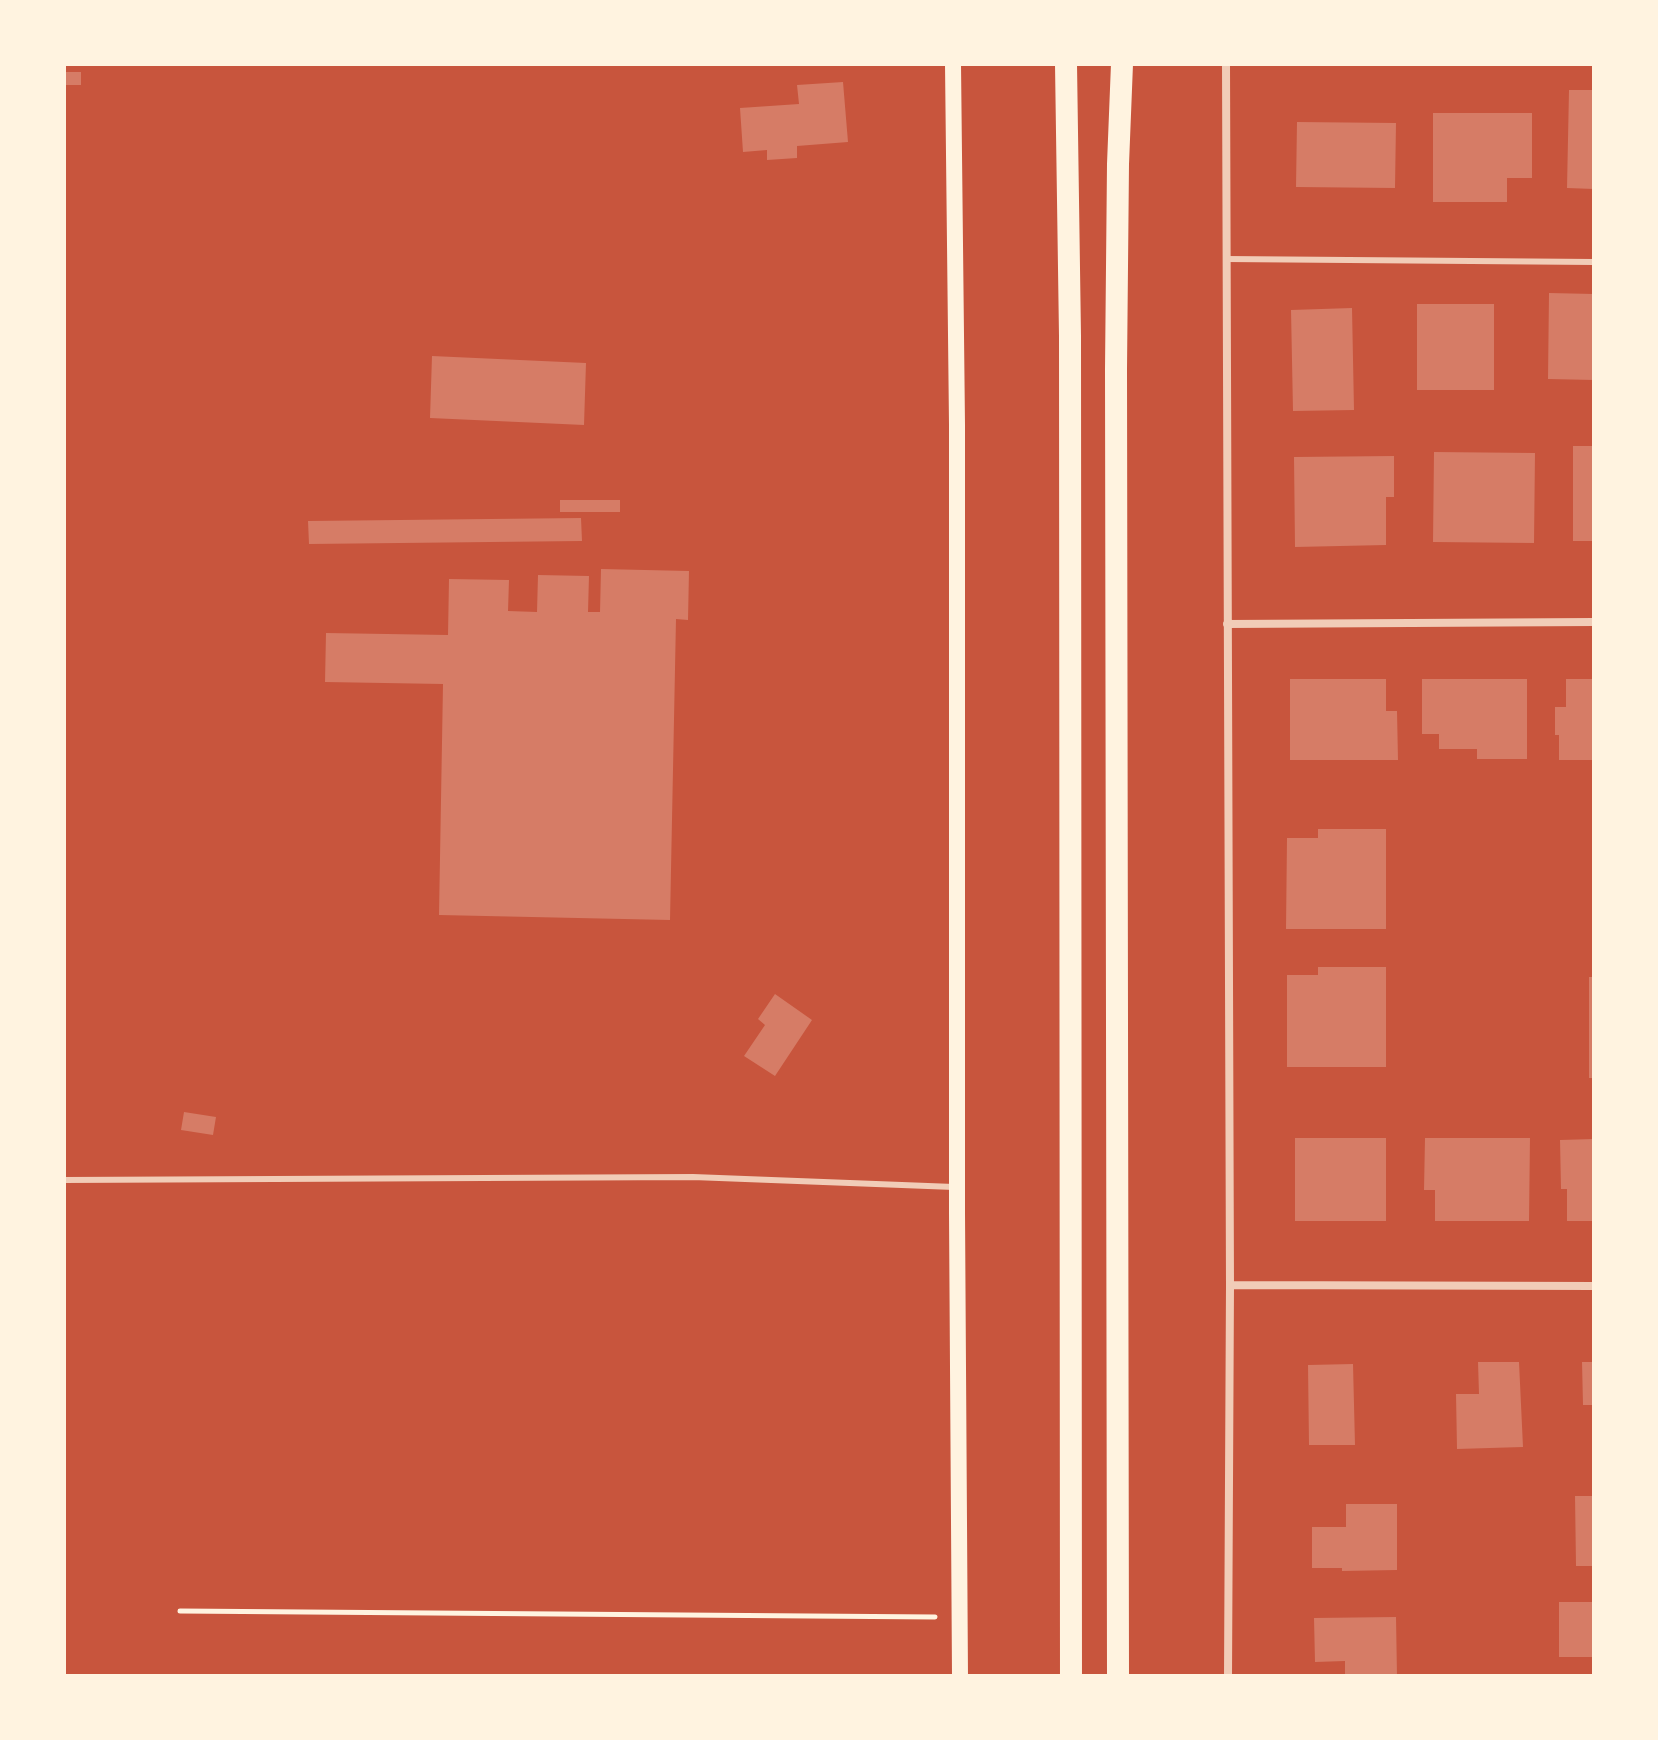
<!DOCTYPE html>
<style>
body{margin:0}
#map{position:relative;width:1658px;height:1740px;overflow:hidden;background:#c8553d;font-family:"IBM Plex Sans",sans-serif}
canvas{display:block}
.frame{position:absolute;inset:0;border:66px solid #fff3e0;pointer-events:none}
</style>
<div id="map">
<canvas width="1658" height="1740"></canvas>
<div class="frame"></div>
</div>
<script>
const g = document.querySelector('canvas').getContext('2d');
g.lineJoin = 'round';
function paint(path, color) {
  g.fillStyle = color;
  g.fill(path, 'evenodd');
}
function shape(rows) {
  const path = new Path2D();
  for (const r of rows) {
    path.moveTo(r[0], r[1]);
    for (let i = 2; i < r.length; i += 2) path.lineTo(r[i], r[i + 1]);
  }
  return path;
}
function strokePath(path, color, width, dash) {
  g.strokeStyle = color;
  g.lineWidth = width;
  g.lineCap = dash ? 'butt' : 'round';
  g.setLineDash(dash || []);
  g.stroke(path);
}
paint(shape([
 [64,72,81,72,81,85,64,85],
 [843,82,848,142,797,146,797,158,767,160,767,150,743,152,740,108,799,104,797,85],
 [1569,90,1594,90,1594,189,1567,188],
 [1433,113,1532,113,1532,178,1507,178,1507,202,1433,202],
 [1297,122,1396,123,1395,188,1296,187],
 [1549,293,1594,294,1594,380,1548,379],
 [1417,304,1494,304,1494,390,1417,390],
 [1352,308,1354,410,1293,411,1291,310],
 [432,356,586,363,584,425,430,418],
 [1573,446,1594,446,1594,541,1573,541],
 [1434,452,1535,453,1534,543,1433,542],
 [1394,456,1394,497,1386,497,1386,545,1295,547,1294,457],
 [560,500,620,500,620,512,560,512],
 [581,518,582,541,309,544,308,521],
 [601,569,689,571,688,620,676,619,670,920,439,915,443,684,325,682,326,633,448,635,449,579,509,580,508,611,537,612,538,575,589,576,588,612,600,612],
 [1290,679,1386,679,1386,711,1397,711,1398,760,1290,760],
 [1422,679,1527,679,1527,759,1477,759,1477,749,1439,749,1439,734,1422,734],
 [1566,679,1594,679,1594,760,1559,760,1559,735,1555,735,1555,707,1566,707],
 [1318,829,1386,829,1386,929,1286,929,1287,838,1318,838],
 [1318,967,1386,967,1386,1067,1287,1067,1287,975,1318,975],
 [1589,977,1594,977,1594,1078,1589,1078],
 [775,994,812,1020,775,1076,744,1056,765,1025,758,1019],
 [184,1112,216,1117,213,1135,181,1130],
 [1295,1138,1386,1138,1386,1221,1295,1221],
 [1425,1138,1530,1138,1529,1221,1435,1221,1435,1190,1424,1190],
 [1594,1139,1594,1221,1567,1221,1567,1189,1561,1189,1560,1140],
 [1478,1362,1519,1362,1523,1447,1457,1449,1456,1394,1479,1394],
 [1582,1362,1594,1362,1594,1405,1583,1405],
 [1353,1364,1355,1445,1309,1445,1308,1365],
 [1575,1496,1594,1496,1594,1566,1576,1566],
 [1346,1504,1397,1504,1397,1570,1342,1571,1342,1568,1312,1568,1312,1527,1346,1527],
 [1559,1602,1594,1602,1594,1657,1559,1657],
 [1396,1617,1397,1676,1345,1676,1345,1661,1315,1662,1314,1618]
]), '#d67c66');
strokePath(shape([
 [180,1611,935,1617]
]), '#fff3e0', 5);
strokePath(shape([
 [1226,259,1594,262],
 [64,1180,693,1177,954,1187]
]), '#f1ccb7', 6);
strokePath(shape([
 [1226,64,1230,1285,1228,1676],
 [1227,624,1594,622],
 [1230,1285,1594,1286]
]), '#f1ccb7', 8);
strokePath(shape([
 [953,64,957,425,957,1213,960,1676]
]), '#fff3e0', 16);
strokePath(shape([
 [1066,64,1070,336,1071,1676],
 [1118,1676,1116,369,1118,164,1122,64]
]), '#fff3e0', 22);
</script>
